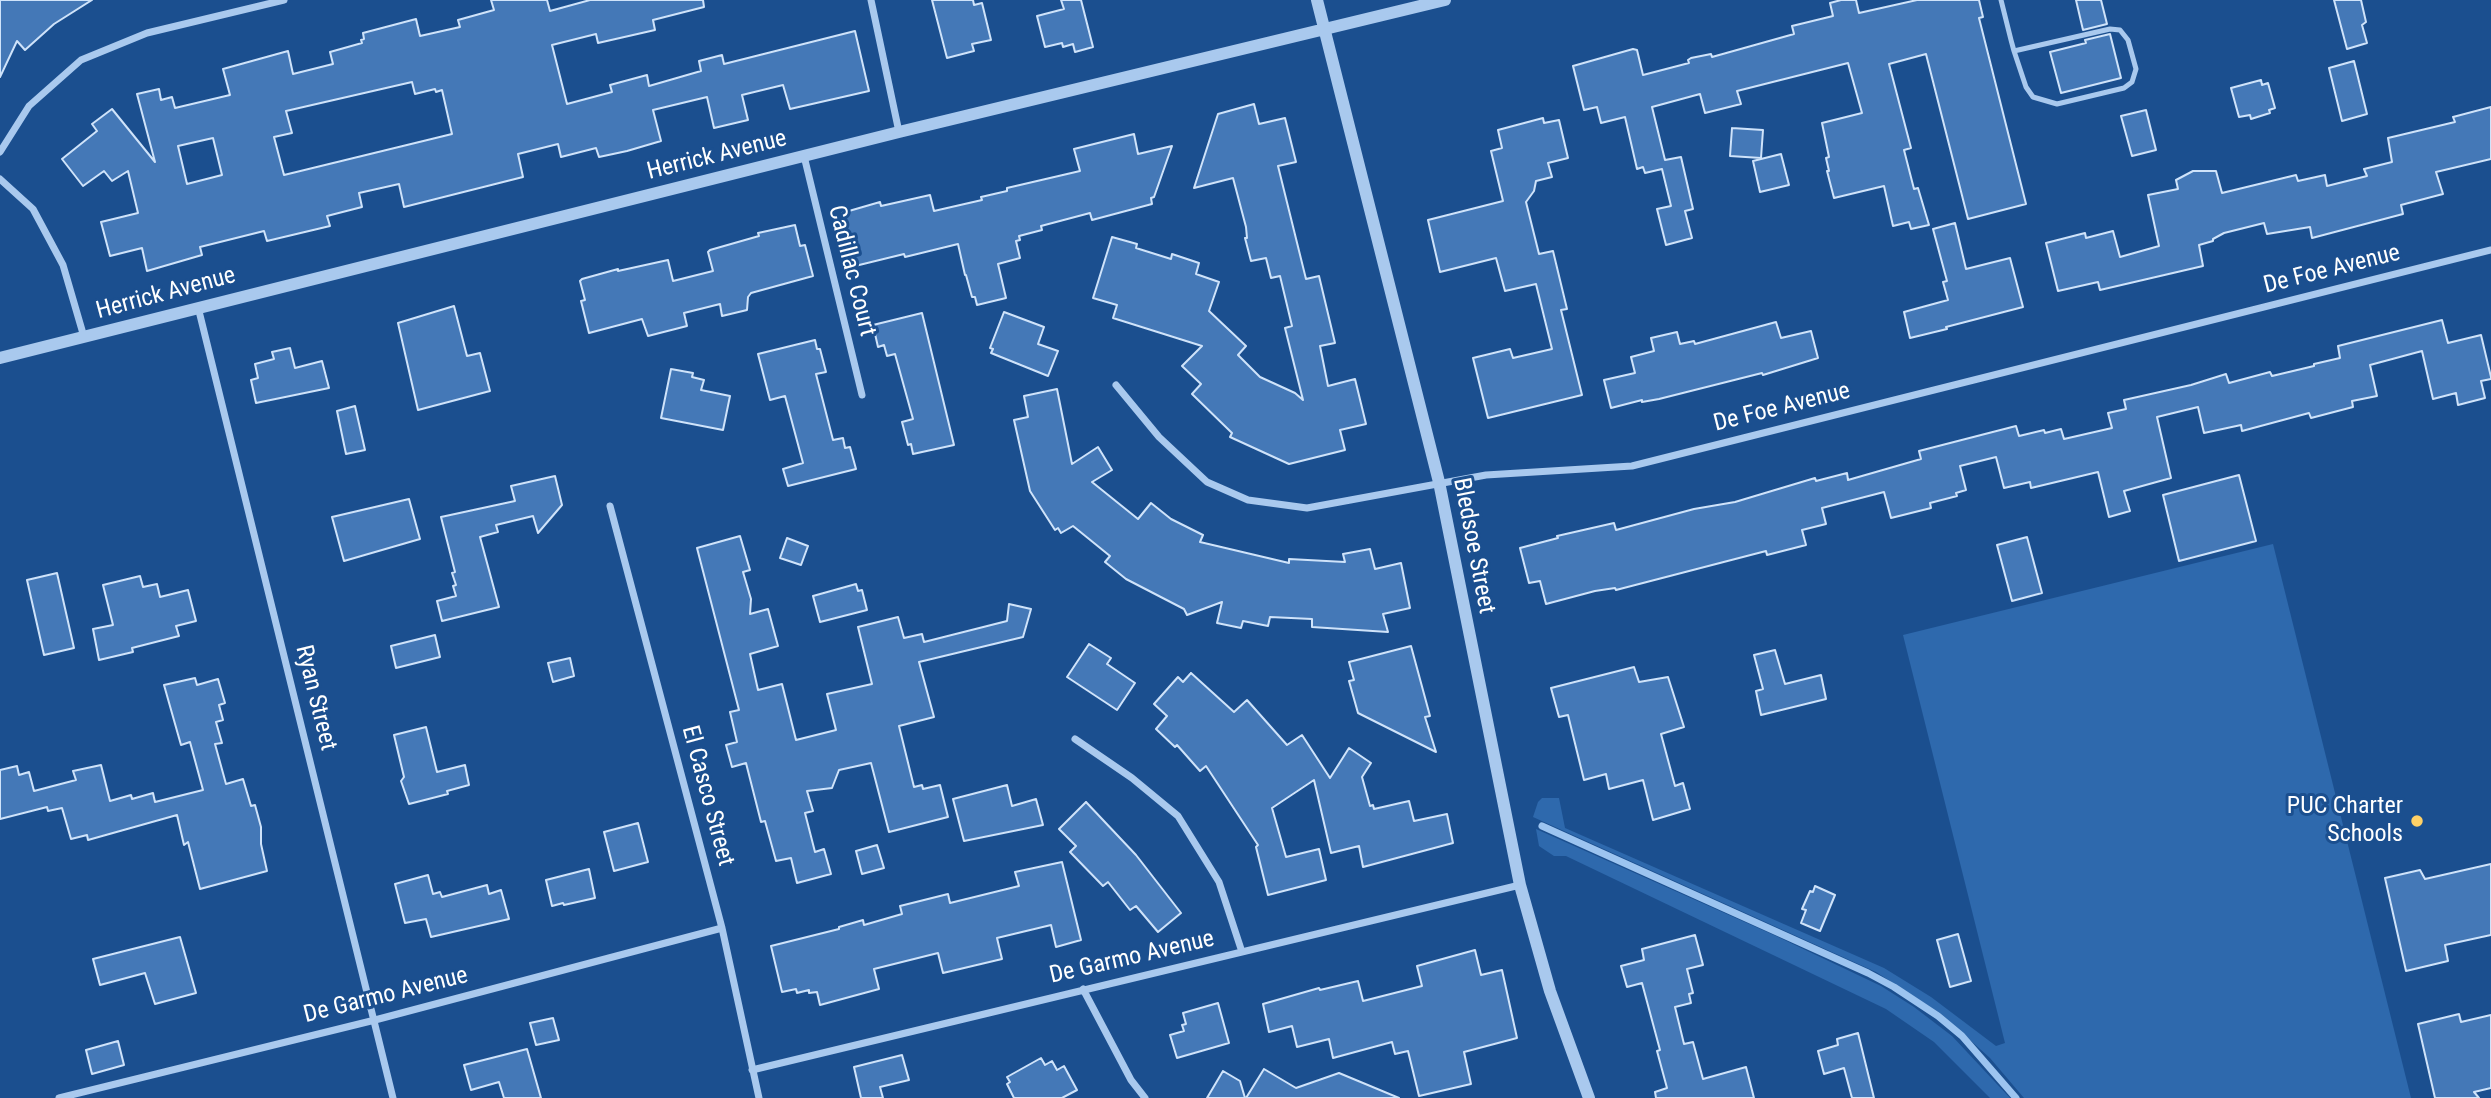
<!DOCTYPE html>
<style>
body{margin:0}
canvas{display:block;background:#1b4f8f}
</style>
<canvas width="2491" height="1098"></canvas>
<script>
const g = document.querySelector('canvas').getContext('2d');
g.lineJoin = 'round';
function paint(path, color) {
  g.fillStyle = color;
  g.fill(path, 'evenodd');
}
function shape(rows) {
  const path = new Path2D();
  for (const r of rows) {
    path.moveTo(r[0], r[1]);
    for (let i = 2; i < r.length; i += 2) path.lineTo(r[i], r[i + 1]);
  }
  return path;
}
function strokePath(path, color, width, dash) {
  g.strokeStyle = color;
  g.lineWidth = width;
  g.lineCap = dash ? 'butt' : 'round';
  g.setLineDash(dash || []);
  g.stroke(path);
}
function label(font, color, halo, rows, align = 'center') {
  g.font = font + ' "Roboto Condensed",sans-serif';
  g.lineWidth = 6;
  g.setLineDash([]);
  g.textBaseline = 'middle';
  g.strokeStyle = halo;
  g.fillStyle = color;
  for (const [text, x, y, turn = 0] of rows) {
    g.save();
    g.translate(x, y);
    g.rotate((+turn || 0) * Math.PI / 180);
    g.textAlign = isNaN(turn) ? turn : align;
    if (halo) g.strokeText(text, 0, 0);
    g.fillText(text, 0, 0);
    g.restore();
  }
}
paint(shape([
 [2273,544,2411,1098,2024,1098,1990,1058,1940,1013,1876,972,1533,817,1538,802,1542,798,1559,798,1565,828,1884,968,1931,997,1996,1046,2005,1043,1903,635],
 [1536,829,1776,936,1881,986,1914,1007,1952,1036,2010,1098,1990,1098,1934,1042,1886,1009,1566,856,1554,856,1539,846]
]), '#2e69ad');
strokePath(shape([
 [1542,826,1868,973,1894,987,1938,1016,1962,1036,2016,1098]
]), '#9cc4f0', 7);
const building = shape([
 [0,0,92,0,54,24,25,50,17,41,0,77,0,0],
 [491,0,547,0,550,11,590,0,703,0,704,7,653,20,655,30,598,43,596,34,552,45,567,104,612,92,610,85,647,75,649,86,701,71,699,61,722,55,724,64,855,31,869,91,790,109,783,85,742,95,748,120,714,128,707,97,653,110,661,141,627,151,599,157,596,148,561,157,558,144,518,154,523,177,404,207,399,184,359,193,362,207,327,216,330,226,267,241,264,231,200,247,202,255,147,271,142,248,110,256,101,222,138,213,128,171,112,181,104,171,83,186,62,159,97,131,92,124,112,109,155,162,137,94,159,89,161,100,172,97,175,108,230,95,223,69,288,51,293,74,333,64,330,52,362,43,361,40,364,39,363,33,416,19,420,36,460,27,458,20,494,10,491,0],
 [412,82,415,94,435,89,436,92,442,90,452,134,284,175,274,137,292,133,286,111,412,82],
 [213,138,222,175,187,184,178,146,213,138],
 [932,0,973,0,974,5,982,3,991,40,972,44,974,51,947,58,932,0],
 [1061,0,1081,0,1093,47,1075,52,1073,44,1063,47,1062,43,1045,47,1037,16,1064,9,1061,0],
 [1841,0,1856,0,1859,13,1917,0,1979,0,1983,17,1979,18,2026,204,1968,219,1926,54,1889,64,1911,148,1904,150,1914,189,1918,188,1929,225,1911,229,1909,222,1893,226,1884,186,1834,198,1827,171,1829,171,1826,158,1829,157,1822,123,1862,113,1848,63,1737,91,1741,104,1705,113,1700,94,1652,107,1665,160,1681,157,1693,209,1685,211,1692,238,1666,245,1657,209,1671,206,1662,169,1645,173,1643,167,1637,169,1625,117,1601,123,1597,107,1584,110,1573,66,1633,49,1637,50,1643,75,1689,63,1688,60,1691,58,1711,54,1712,57,1794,34,1792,26,1833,16,1830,3,1841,0],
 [2076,0,2101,0,2107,24,2083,30,2076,0],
 [2334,0,2361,0,2366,22,2362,25,2367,43,2347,49,2334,0],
 [2110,34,2121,78,2061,93,2050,52,2086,43,2085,40,2110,34],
 [2354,61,2367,114,2342,121,2329,68,2354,61],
 [2261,80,2262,85,2268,83,2275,108,2269,110,2270,113,2251,119,2250,115,2239,117,2231,88,2261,80],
 [1254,104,1259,124,1285,118,1296,162,1278,166,1306,279,1319,276,1335,343,1320,346,1328,386,1355,379,1366,424,1340,430,1345,450,1289,464,1230,437,1232,433,1192,394,1201,384,1182,366,1202,346,1113,318,1117,305,1093,298,1112,237,1137,244,1136,248,1171,259,1172,254,1199,263,1196,274,1219,282,1209,311,1246,346,1238,355,1260,377,1295,393,1303,400,1285,328,1292,326,1280,276,1271,278,1266,258,1251,261,1245,238,1247,238,1246,227,1233,178,1194,188,1218,114,1254,104],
 [2491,107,2491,159,2436,172,2443,194,2401,205,2403,214,2312,238,2310,227,2267,234,2264,223,2224,233,2213,239,2213,241,2199,245,2203,266,2100,290,2098,282,2058,291,2046,243,2085,233,2086,238,2113,231,2120,257,2159,246,2148,195,2178,189,2176,180,2193,171,2216,171,2222,193,2296,175,2298,181,2325,175,2327,186,2367,176,2364,169,2392,162,2388,138,2455,122,2453,117,2491,107],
 [2146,110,2156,150,2132,156,2121,116,2146,110],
 [1543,118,1544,123,1559,120,1568,158,1548,163,1552,177,1536,181,1534,191,1526,202,1539,254,1553,251,1567,309,1561,310,1582,395,1488,418,1473,358,1510,349,1513,358,1552,349,1536,284,1505,291,1496,258,1440,272,1428,220,1503,201,1491,151,1502,148,1498,130,1543,118],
 [1732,128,1763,130,1761,158,1730,156,1732,128],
 [1134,134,1138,154,1172,146,1154,197,1151,198,1152,204,1092,220,1090,213,1041,226,1042,230,1019,236,1020,240,1016,241,1020,258,998,264,1006,298,977,305,975,297,972,297,966,275,965,275,958,244,905,257,904,254,851,267,843,236,847,235,842,213,880,202,881,206,930,195,934,211,982,200,981,197,1007,191,1007,188,1080,171,1074,149,1134,134],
 [1781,154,1789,185,1760,192,1753,161,1781,154],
 [1955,223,1966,269,2010,258,2023,307,1946,327,1947,329,1910,338,1904,312,1948,300,1943,282,1947,281,1933,229,1955,223],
 [795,225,800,246,805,245,813,276,751,293,748,297,747,310,722,316,720,304,684,313,687,326,648,336,642,319,589,333,581,301,585,300,580,281,582,279,618,269,618,271,668,260,673,281,713,271,708,252,710,250,759,236,758,233,795,225],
 [454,306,467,356,480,353,490,391,418,410,398,323,454,306],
 [1004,312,1044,327,1038,344,1058,351,1048,376,991,353,993,349,990,348,1004,312],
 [922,313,954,445,913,454,911,444,908,445,902,422,913,419,895,354,887,356,884,345,878,347,873,325,922,313],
 [2442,320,2448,343,2481,335,2491,377,2491,379,2481,381,2485,398,2458,405,2456,393,2433,399,2422,351,2370,365,2377,396,2352,401,2353,407,2311,418,2309,413,2242,431,2241,425,2204,433,2198,407,2157,417,2171,478,2124,491,2130,511,2109,517,2098,472,2031,488,2030,482,2004,488,1996,457,1960,466,1966,490,1956,493,1957,496,1930,503,1931,508,1891,518,1884,492,1822,508,1826,524,1802,530,1806,545,1767,555,1766,551,1616,590,1615,588,1595,591,1546,604,1540,581,1529,583,1520,548,1558,538,1557,536,1614,523,1616,530,1694,509,1735,502,1815,478,1816,481,1847,473,1848,480,1921,459,1919,451,2016,426,2019,436,2044,430,2045,433,2061,429,2064,439,2112,428,2108,413,2126,409,2124,400,2191,385,2226,374,2229,383,2270,372,2272,376,2314,366,2314,364,2340,358,2338,346,2442,320],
 [1776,322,1781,338,1811,331,1818,358,1763,375,1762,373,1659,399,1642,402,1642,400,1611,408,1604,380,1635,373,1631,357,1654,351,1651,338,1677,332,1680,344,1694,341,1695,344,1776,322],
 [815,340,817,349,820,349,826,372,816,374,833,440,843,438,845,448,850,447,856,469,788,486,783,469,803,463,785,396,770,400,758,354,815,340],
 [290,348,295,368,322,361,329,388,256,403,251,380,258,378,255,364,274,359,272,352,290,348],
 [671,369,693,373,692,377,704,380,701,390,730,396,723,430,661,418,671,369],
 [1057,389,1072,464,1098,447,1112,470,1092,482,1138,519,1151,503,1171,519,1203,535,1200,542,1289,563,1289,559,1345,562,1343,554,1370,549,1375,569,1401,563,1410,608,1383,614,1388,632,1312,627,1312,619,1270,617,1268,626,1243,621,1241,628,1217,623,1222,602,1187,615,1184,609,1126,579,1105,562,1110,556,1073,526,1061,533,1058,528,1055,530,1030,491,1014,420,1028,417,1024,396,1057,389],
 [355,406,365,450,346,454,337,411,355,406],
 [2239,475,2256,541,2179,561,2163,495,2239,475],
 [555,476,562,505,538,533,533,516,496,525,498,532,480,537,499,607,442,621,437,601,456,596,453,586,456,585,452,573,455,572,441,517,515,501,511,486,555,476],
 [409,499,420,539,344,561,332,517,409,499],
 [740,536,750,570,743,572,751,599,750,614,768,609,778,646,750,654,758,690,782,684,796,740,836,730,827,694,872,684,858,627,898,617,904,638,922,634,924,642,1007,621,1009,604,1031,609,1023,637,919,662,934,717,899,726,914,787,922,785,923,789,940,785,948,817,889,832,871,763,839,770,832,788,807,791,813,811,805,813,815,852,824,849,831,874,797,883,791,858,776,861,765,821,761,822,746,763,732,767,726,745,737,742,730,712,739,710,697,548,740,536],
 [2027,537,2042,593,2012,601,1997,545,2027,537],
 [787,538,808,546,801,565,780,558,787,538],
 [57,573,74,648,44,655,27,580,57,573],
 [140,576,143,587,157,584,160,597,188,590,196,621,176,626,179,636,132,648,133,652,99,660,93,629,113,625,103,585,140,576],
 [856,584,858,591,862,590,867,610,820,622,813,596,856,584],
 [435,635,440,657,396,668,391,646,435,635],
 [1089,644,1111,658,1107,664,1135,683,1117,710,1067,677,1089,644],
 [1411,646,1430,716,1425,717,1436,752,1358,713,1349,681,1354,680,1349,662,1411,646],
 [1775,650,1785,684,1821,675,1826,699,1761,715,1756,691,1763,689,1754,655,1775,650],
 [570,658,574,676,553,682,548,663,570,658],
 [1634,667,1639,682,1668,677,1684,727,1661,734,1675,786,1683,783,1690,809,1653,820,1643,780,1609,789,1606,774,1584,780,1568,715,1559,717,1551,688,1634,667],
 [1191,673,1234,712,1247,700,1287,745,1302,735,1330,778,1349,748,1371,763,1362,777,1370,806,1373,805,1374,809,1409,801,1414,821,1447,814,1453,843,1363,867,1359,846,1331,853,1314,780,1272,808,1286,857,1319,849,1326,880,1268,895,1256,847,1258,845,1206,766,1200,771,1177,745,1175,747,1156,729,1167,716,1154,704,1178,677,1183,682,1191,673],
 [195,678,197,685,218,679,225,703,219,705,223,720,216,722,222,743,215,744,226,784,243,779,251,806,255,805,261,827,261,844,267,871,200,889,188,842,184,845,177,815,88,840,87,835,71,839,62,808,48,811,47,807,0,819,0,770,17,766,19,775,29,772,34,791,76,780,73,771,101,765,110,801,131,795,132,799,153,793,155,802,203,790,190,742,181,745,164,685,195,678],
 [426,727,437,772,465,765,469,785,447,791,448,794,409,804,401,781,404,777,394,735,426,727],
 [1007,785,1012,806,1036,799,1043,825,964,841,953,799,1007,785],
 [1086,802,1136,855,1181,913,1158,932,1136,906,1130,910,1108,882,1103,886,1070,852,1076,846,1059,829,1086,802],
 [638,823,648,862,614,871,604,832,638,823],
 [877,845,884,868,862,874,856,851,877,845],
 [1062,862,1081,940,1056,947,1051,925,997,938,1002,959,943,973,938,953,874,969,879,989,820,1005,817,992,809,993,809,990,797,993,796,989,782,992,771,946,839,929,839,927,863,920,864,925,902,914,900,906,948,894,950,903,1019,886,1015,872,1062,862],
 [2491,864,2491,935,2445,945,2448,961,2406,971,2385,878,2420,870,2425,879,2491,864],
 [589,869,595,898,564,905,563,903,552,906,546,880,589,869],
 [428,875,433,894,440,892,442,897,487,885,489,894,501,890,509,919,431,937,426,919,405,923,395,884,428,875],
 [1815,886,1835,895,1820,931,1801,923,1806,910,1802,909,1810,891,1813,892,1815,886],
 [1958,934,1971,981,1950,987,1937,940,1958,934],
 [1695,935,1703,965,1687,969,1693,993,1689,994,1691,1003,1675,1007,1684,1044,1693,1042,1703,1079,1746,1067,1754,1098,1656,1098,1655,1092,1667,1088,1657,1051,1660,1050,1642,983,1627,987,1621,966,1644,960,1642,949,1695,935],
 [180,937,196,993,155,1004,145,973,100,985,93,959,180,937],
 [1475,950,1481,975,1502,970,1517,1038,1464,1052,1471,1084,1419,1096,1408,1051,1395,1054,1392,1042,1333,1058,1329,1039,1297,1047,1292,1026,1269,1032,1263,1004,1319,988,1320,990,1358,981,1363,1001,1422,986,1417,966,1475,950],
 [1218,1003,1229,1043,1177,1058,1170,1035,1184,1031,1182,1025,1186,1024,1183,1013,1218,1003],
 [2459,1014,2461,1022,2491,1015,2491,1088,2474,1092,2479,1098,2435,1098,2418,1024,2459,1014],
 [553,1018,559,1040,536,1045,530,1023,553,1018],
 [1858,1033,1874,1098,1852,1098,1844,1068,1824,1074,1818,1051,1838,1045,1837,1039,1858,1033],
 [118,1041,124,1065,92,1074,86,1050,118,1041],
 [527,1049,541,1098,504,1098,499,1082,471,1090,464,1065,527,1049],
 [902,1055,909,1080,880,1087,883,1098,861,1098,854,1067,902,1055],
 [1041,1058,1045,1065,1052,1061,1057,1070,1064,1066,1077,1090,1062,1098,1014,1098,1007,1084,1010,1082,1007,1077,1041,1058],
 [1264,1069,1296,1088,1339,1073,1399,1098,1246,1098,1264,1069],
 [1223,1071,1240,1081,1245,1098,1207,1098,1223,1071]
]);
paint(building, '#4478b7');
strokePath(building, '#cfe3fa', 2);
strokePath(shape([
 [2001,0,2011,40,2014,51,2026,87,2033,97,2057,104,2124,88,2132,82,2136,69,2128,40,2120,30,2110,29,2014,51]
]), '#a9c9ee', 5);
strokePath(shape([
 [871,0,899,132],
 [0,152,29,106,81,60,147,33,284,0],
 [804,156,862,395],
 [0,179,33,209,63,265,84,337],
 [198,307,393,1098],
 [1116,385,1159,437,1207,482,1248,500,1307,508,1486,475,1632,466,2491,250],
 [610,506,722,928,759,1098],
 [1075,739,1132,778,1178,816,1219,882,1242,952],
 [1083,989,1131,1080,1145,1098],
 [752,1070,1520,885],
 [59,1098,375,1020,722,928]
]), '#a9c9ee', 7);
strokePath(shape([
 [1317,0,1439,482,1520,885,1550,991,1589,1098],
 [0,358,899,132,1445,0]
]), '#a9c9ee', 12);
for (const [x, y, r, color] of [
 [2417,821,7,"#ffd166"]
]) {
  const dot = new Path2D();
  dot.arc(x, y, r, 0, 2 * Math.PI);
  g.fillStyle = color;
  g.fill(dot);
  strokePath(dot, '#1b4f8f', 2.5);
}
label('24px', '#fff', '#1b4f8f', [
 ["Herrick Avenue",717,156,-14],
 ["De Foe Avenue",2332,270,-14],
 ["Cadillac Court",851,271,76],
 ["Herrick Avenue",166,294,-15],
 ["De Foe Avenue",1782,408,-14],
 ["Bledsoe Street",1473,546,79],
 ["Ryan Street",315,698,76],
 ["El Casco Street",707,796,75],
 ["De Garmo Avenue",1132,958,-13],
 ["De Garmo Avenue",386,996,-14]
]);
label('24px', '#fff', '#1b4f8f', [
 ["PUC Charter",2403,807],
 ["Schools",2403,835]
], 'right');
</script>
